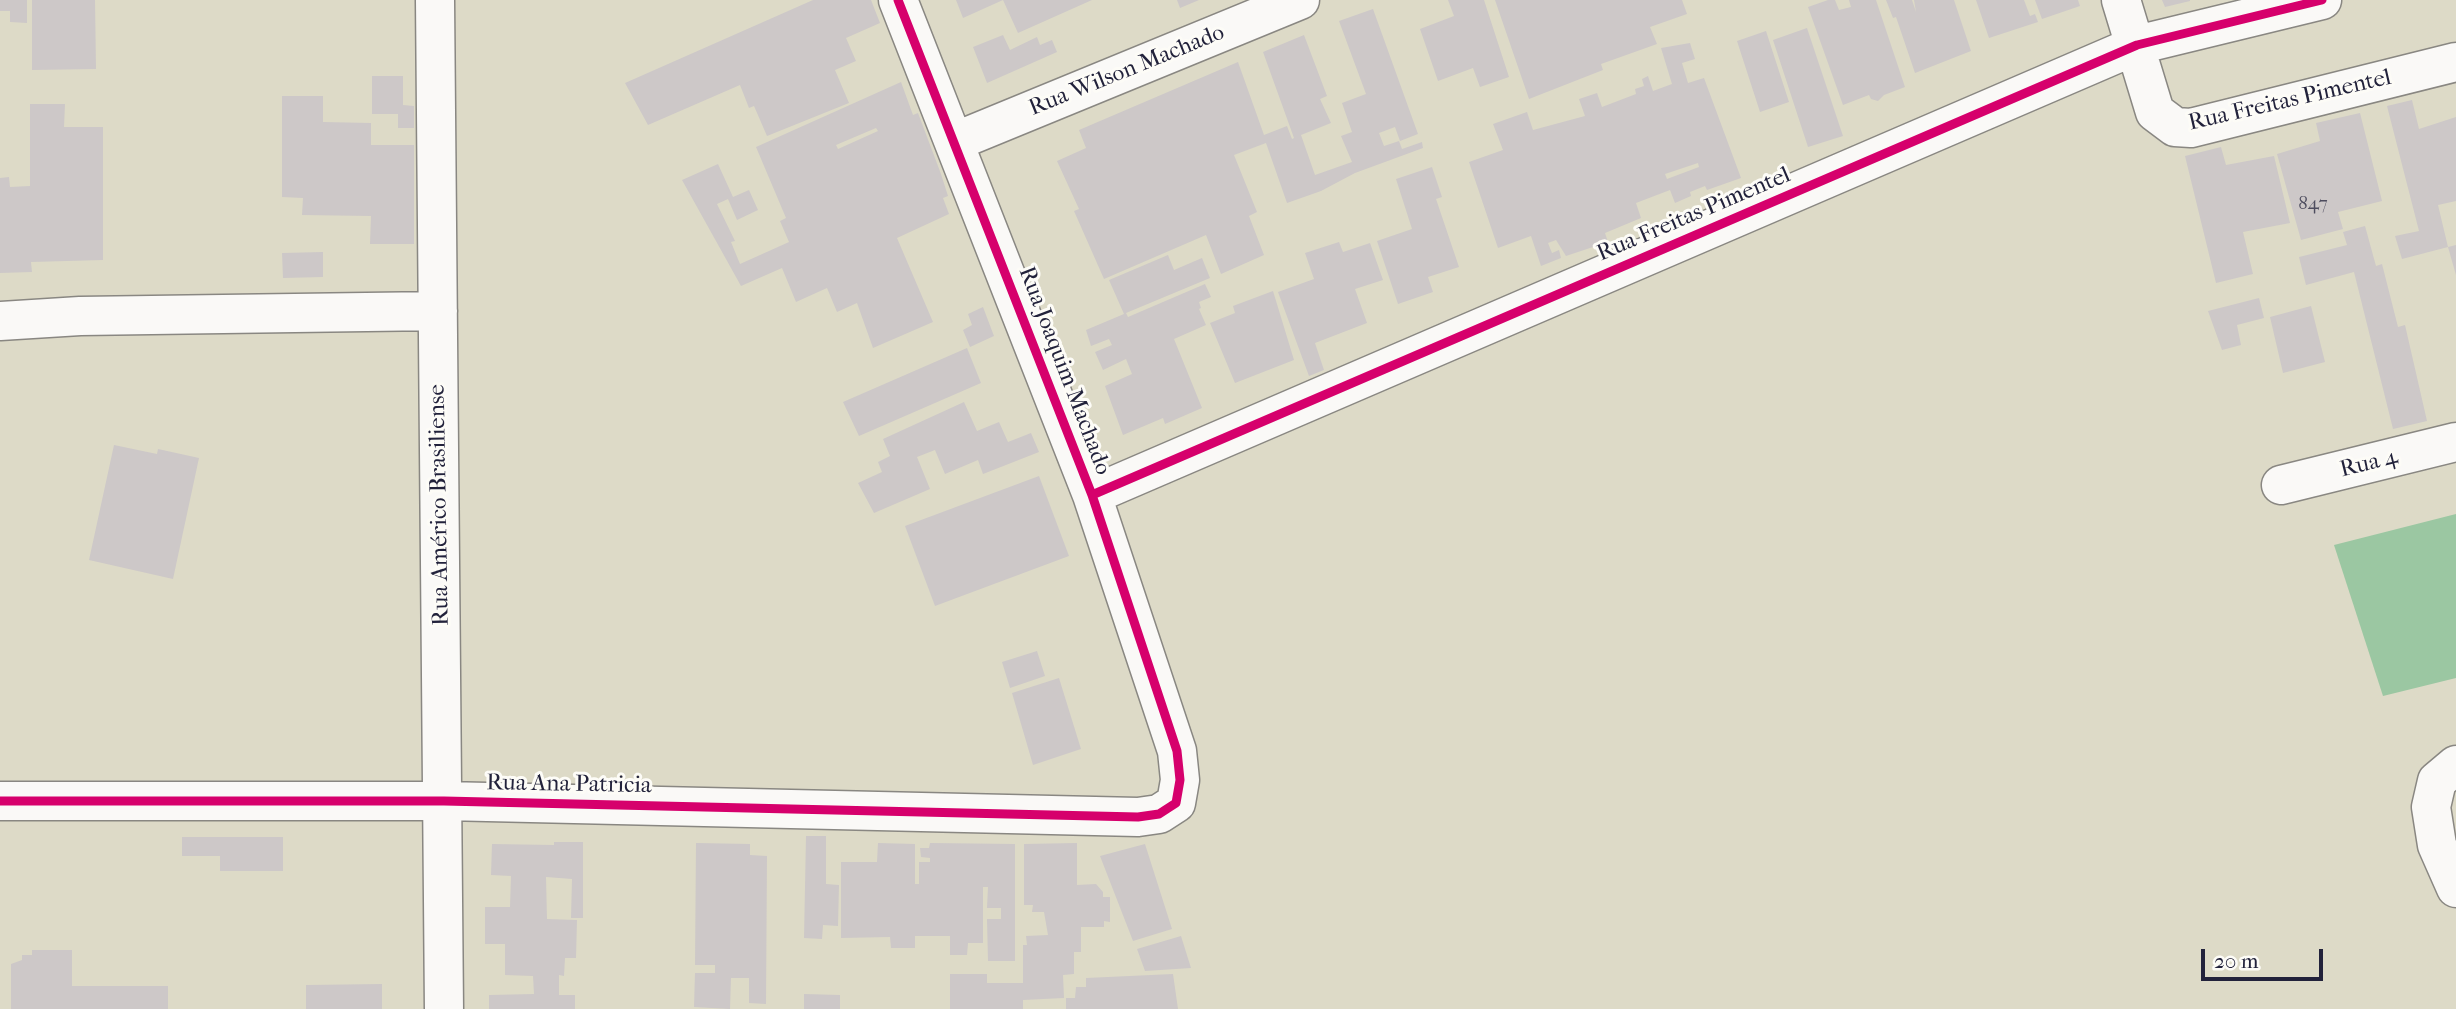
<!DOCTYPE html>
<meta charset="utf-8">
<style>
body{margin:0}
#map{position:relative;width:2456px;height:1009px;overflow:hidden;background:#dddac7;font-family:"IM FELL French Canon",serif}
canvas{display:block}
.scale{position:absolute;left:2201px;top:949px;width:122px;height:32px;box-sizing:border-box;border:4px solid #22223b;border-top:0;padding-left:9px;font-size:21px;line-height:24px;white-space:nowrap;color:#22223b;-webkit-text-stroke:5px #fdfcf7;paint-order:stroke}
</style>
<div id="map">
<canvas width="2456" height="1009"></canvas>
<div class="scale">20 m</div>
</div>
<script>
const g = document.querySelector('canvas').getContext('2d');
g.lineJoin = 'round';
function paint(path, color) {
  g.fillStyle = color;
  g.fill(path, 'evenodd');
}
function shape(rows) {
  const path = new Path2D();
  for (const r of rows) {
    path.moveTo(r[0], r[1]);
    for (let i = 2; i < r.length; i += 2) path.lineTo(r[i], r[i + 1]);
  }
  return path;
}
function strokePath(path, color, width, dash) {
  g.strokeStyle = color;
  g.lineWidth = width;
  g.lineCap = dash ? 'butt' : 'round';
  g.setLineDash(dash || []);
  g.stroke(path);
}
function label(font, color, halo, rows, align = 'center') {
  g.font = font + ' "IM FELL French Canon",serif';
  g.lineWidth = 6;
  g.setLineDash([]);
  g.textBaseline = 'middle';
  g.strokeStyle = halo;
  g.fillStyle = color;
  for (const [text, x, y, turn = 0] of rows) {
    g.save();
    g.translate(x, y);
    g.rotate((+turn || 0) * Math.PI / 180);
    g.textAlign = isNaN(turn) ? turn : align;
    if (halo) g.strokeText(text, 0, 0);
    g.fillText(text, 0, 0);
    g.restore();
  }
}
paint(shape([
 [2456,514,2456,678,2383,696,2334,545]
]), '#9bc7a2');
paint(shape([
 [0,0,27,0,27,23,10,22,10,11,0,11],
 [32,0,95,0,96,69,32,70],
 [813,0,871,0,880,23,846,38,856,61,835,70,849,103,767,136,754,106,749,108,740,85,648,125,625,83],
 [956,0,1092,0,1018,33,1003,0,963,18],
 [1177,0,1199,0,1180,8],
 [1448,0,1484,0,1509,77,1480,87,1473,68,1438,81,1420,29,1454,16],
 [1495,0,1682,0,1687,14,1650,27,1657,44,1601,64,1603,70,1529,99],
 [1828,0,1835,0,1839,10,1851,7,1849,0,1876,0,1905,87,1884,95,1878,101,1871,99,1869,95,1843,105,1808,7],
 [1886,0,1912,0,1916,12,1914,0,1954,0,1971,51,1915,73,1896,17,1893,18],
 [1976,0,2024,0,2030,16,2035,14,2038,22,1989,38],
 [2035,0,2078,0,2080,6,2042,19],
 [2162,0,2190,0,2190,1,2165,7],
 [1373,9,1418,134,1400,141,1395,127,1379,133,1384,146,1399,141,1402,149,1422,142,1423,148,1355,173,1321,191,1287,203,1266,143,1234,155,1257,212,1249,216,1264,255,1221,274,1206,235,1104,279,1074,211,1079,209,1057,161,1086,148,1079,130,1238,62,1264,135,1287,126,1292,139,1294,138,1263,52,1304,35,1327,96,1320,99,1331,123,1301,135,1315,175,1352,162,1341,136,1352,132,1342,103,1366,94,1339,21],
 [1807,28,1843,136,1808,147,1773,40],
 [1766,31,1789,102,1760,112,1737,41],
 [1003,35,1010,50,1037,37,1040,45,1052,40,1057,52,987,83,973,47],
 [1690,43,1695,59,1682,63,1688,83,1704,78,1741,178,1707,190,1705,186,1690,192,1691,196,1675,203,1670,190,1636,203,1641,218,1605,233,1608,242,1566,256,1556,240,1548,243,1552,253,1559,250,1561,258,1541,266,1531,236,1498,248,1469,162,1503,150,1493,124,1527,112,1533,130,1585,116,1579,99,1597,93,1602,107,1636,94,1635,89,1644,86,1642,79,1648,76,1653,91,1672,84,1661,48],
 [1698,163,1699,167,1667,179,1665,174],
 [372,76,403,76,403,105,414,106,414,128,398,128,398,114,372,114],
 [901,82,913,115,918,113,941,174,948,196,943,198,949,214,897,238,933,322,873,348,857,303,837,312,827,288,796,302,782,268,741,286,682,180,718,164,733,197,749,190,758,210,737,220,728,199,717,204,735,241,731,242,740,264,789,242,780,221,786,218,756,147],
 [876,128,878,131,838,149,836,145],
 [282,96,323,96,323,122,371,123,371,145,414,145,414,244,370,244,371,216,302,215,303,198,282,197],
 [2412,100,2419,129,2456,117,2456,201,2438,205,2448,247,2456,245,2456,275,2448,247,2402,259,2395,236,2419,231,2387,106],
 [30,104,65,104,64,127,103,127,103,260,31,262,32,272,0,273,0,178,9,177,10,187,30,186],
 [2360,113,2382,201,2338,212,2343,229,2301,240,2277,154,2320,141,2316,123],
 [2221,147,2226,165,2274,156,2290,223,2243,232,2253,274,2216,283,2185,156],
 [1432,167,1442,197,1436,199,1459,267,1428,277,1433,292,1398,304,1377,241,1412,229,1396,179],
 [2365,226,2376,266,2382,264,2398,327,2405,325,2427,421,2393,429,2354,272,2306,285,2299,257,2347,245,2343,232],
 [1339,242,1343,252,1370,243,1383,280,1355,289,1367,323,1315,343,1324,370,1309,376,1278,292,1314,279,1305,253],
 [323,252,323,277,283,278,282,253],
 [1168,255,1174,270,1202,258,1210,278,1126,313,1128,317,1205,284,1211,297,1199,302,1201,308,1199,309,1206,325,1174,339,1202,408,1165,424,1163,418,1123,435,1105,386,1132,374,1126,359,1103,370,1095,352,1112,345,1109,339,1091,346,1086,330,1124,314,1109,280],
 [1273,291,1294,360,1235,383,1210,323,1235,313,1233,306],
 [2259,298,2264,318,2237,325,2241,345,2222,350,2208,311],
 [2311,306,2325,362,2283,373,2270,317],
 [983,307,994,336,970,347,963,330,972,325,968,314],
 [967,348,981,383,859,436,843,402],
 [964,402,977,431,999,422,1008,442,1031,433,1039,452,983,474,978,460,945,474,935,450,917,457,930,489,874,513,858,483,882,472,878,462,890,456,883,439],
 [114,445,157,454,158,449,199,458,173,579,89,560],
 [1039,476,1069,556,935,606,905,526],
 [1037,651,1045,676,1010,688,1002,662],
 [1059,678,1081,749,1033,765,1012,693],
 [806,836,826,836,826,884,839,885,838,926,823,925,822,939,804,938],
 [182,837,283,837,283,871,220,871,220,856,182,856],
 [554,842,583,842,583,918,571,918,572,879,546,877,547,919,577,920,576,958,565,958,564,976,559,975,559,995,575,995,575,1009,489,1009,489,995,534,994,533,976,505,975,505,944,485,944,485,907,510,907,511,876,491,875,492,844,554,845],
 [696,843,750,844,750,855,767,856,766,1004,749,1003,749,978,731,978,730,1009,694,1007,695,973,715,973,715,965,695,965],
 [878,843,915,844,915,884,919,884,919,862,930,862,930,858,921,857,920,848,929,848,930,843,1015,844,1015,961,988,961,987,919,1001,919,1001,908,987,908,988,887,983,887,983,943,968,943,967,955,950,955,950,936,915,936,915,948,891,948,890,937,841,938,841,862,877,862],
 [1077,843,1077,885,1096,884,1103,892,1103,897,1110,897,1110,922,1104,921,1104,927,1081,927,1081,952,1074,952,1074,974,1063,975,1064,998,1023,1000,1023,1009,950,1009,950,974,987,974,987,983,1023,983,1023,945,1027,945,1026,936,1048,935,1044,912,1032,912,1033,905,1024,905,1024,844],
 [1145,844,1172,929,1133,941,1100,856],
 [1181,936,1191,968,1145,971,1137,949],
 [32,950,72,950,72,986,168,986,168,1009,11,1009,11,964,22,960,22,955,32,955],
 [1173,974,1178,1009,1066,1009,1066,998,1075,998,1076,987,1086,987,1086,978],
 [382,984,382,1009,306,1009,306,985],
 [804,994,840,995,840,1009,804,1009]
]), '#cdc8c8');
const minor = shape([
 [435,0,444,1009],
 [2121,0,2155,112,2175,127,2191,128,2456,62],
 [954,142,1300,0],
 [0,321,80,316,438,311],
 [2281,485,2456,442],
 [1092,495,2137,45,2322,0],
 [2456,765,2437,781,2431,807,2437,845,2456,888],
 [0,801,444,801,1138,817,1159,814,1176,803,1180,780,1177,751,1092,495,898,0]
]);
strokePath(minor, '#898782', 41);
strokePath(minor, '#faf9f7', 38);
strokePath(shape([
 [1092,495,2137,45,2322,0],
 [0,801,444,801,1138,817,1159,814,1176,803,1180,780,1177,751,1092,495,898,0]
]), '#d6006c', 9);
label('19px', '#4d4c5e', null, [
 ["847",2313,204]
]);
label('23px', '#22223b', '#fdfcf7', [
 ["Rua Wilson Machado",1127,71,-22],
 ["Rua Freitas Pimentel",2290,101,-13],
 ["Rua Freitas Pimentel",1694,215,-23],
 ["Rua Joaquim Machado",1064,371,69],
 ["Rua 4",2369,464,-14],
 ["Rua Américo Brasiliense",440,505,-91],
 ["Rua Ana Patricia",569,785,1]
]);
</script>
